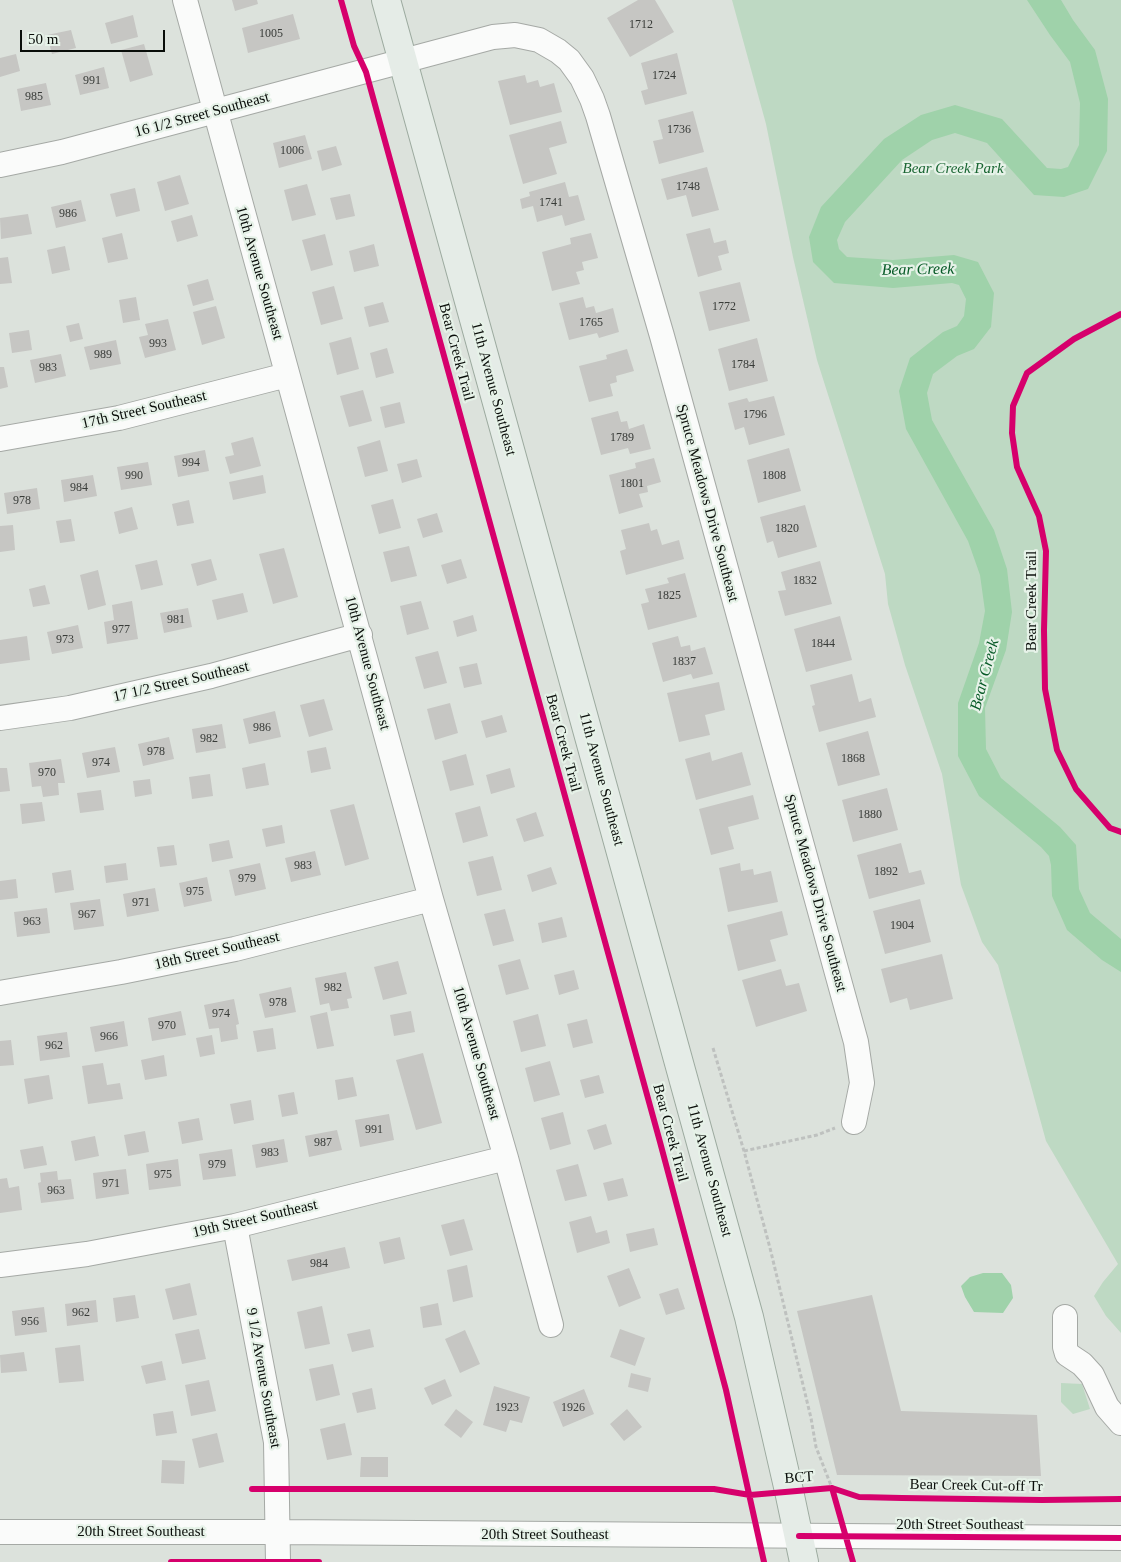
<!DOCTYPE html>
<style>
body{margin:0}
#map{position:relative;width:1121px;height:1562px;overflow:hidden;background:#dce2dc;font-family:"Times New Roman",serif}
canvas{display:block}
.scale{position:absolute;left:20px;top:30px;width:145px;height:22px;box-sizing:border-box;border:2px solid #090d09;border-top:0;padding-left:6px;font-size:15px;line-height:18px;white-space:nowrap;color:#090d09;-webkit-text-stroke:4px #e6f2e8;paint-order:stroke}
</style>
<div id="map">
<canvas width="1121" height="1562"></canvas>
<div class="scale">50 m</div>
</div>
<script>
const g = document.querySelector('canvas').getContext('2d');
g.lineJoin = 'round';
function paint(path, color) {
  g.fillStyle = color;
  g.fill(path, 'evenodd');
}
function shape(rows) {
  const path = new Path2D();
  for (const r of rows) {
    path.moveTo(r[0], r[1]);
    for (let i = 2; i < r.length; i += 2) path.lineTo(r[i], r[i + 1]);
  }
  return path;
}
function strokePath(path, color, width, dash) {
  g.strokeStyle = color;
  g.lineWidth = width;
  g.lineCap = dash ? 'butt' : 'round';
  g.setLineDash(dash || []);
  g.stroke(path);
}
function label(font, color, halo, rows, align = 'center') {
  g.font = font + ' "Times New Roman",serif';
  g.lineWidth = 4.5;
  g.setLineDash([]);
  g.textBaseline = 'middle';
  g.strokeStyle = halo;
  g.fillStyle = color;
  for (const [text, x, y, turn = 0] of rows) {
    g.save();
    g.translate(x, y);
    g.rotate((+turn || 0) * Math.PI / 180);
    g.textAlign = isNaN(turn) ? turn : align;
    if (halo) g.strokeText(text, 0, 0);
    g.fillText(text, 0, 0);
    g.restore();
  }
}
paint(shape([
 [732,0,1121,0,1121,1333,1106,1316,1094,1296,1103,1282,1118,1264,1046,1141,998,965,982,942,961,885,942,774,905,665,888,604,885,574,817,360,793,257,766,124],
 [1061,1383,1082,1384,1090,1409,1073,1414,1061,1402]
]), '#bed9c3');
paint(shape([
 [1027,0,1061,0,1073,20,1095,50,1108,99,1107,151,1088,189,1064,197,1034,195,987,143,955,133,932,140,902,160,845,222,837,240,839,249,847,257,893,260,954,255,978,262,994,293,991,327,974,349,957,356,933,374,927,393,932,420,994,530,1007,569,1012,612,1006,650,985,708,986,749,1001,778,1060,827,1076,845,1079,889,1090,913,1121,939,1121,972,1102,960,1067,930,1052,896,1051,865,1049,856,1041,847,979,796,958,756,958,703,979,643,985,611,980,575,968,541,906,429,899,391,910,358,943,332,957,326,964,316,966,299,959,285,952,283,893,288,834,283,813,262,809,237,821,207,884,139,921,115,955,105,1002,119,1047,168,1061,169,1068,167,1079,145,1080,103,1070,62,1050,35],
 [983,1273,1002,1273,1011,1285,1013,1298,1003,1313,974,1312,965,1297,961,1286,970,1277]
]), '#9fd2aa');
paint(shape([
 [232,0,257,0,258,4,235,11],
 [638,0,655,0,674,32,630,57,607,18],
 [293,14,300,39,248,53,242,28],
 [133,15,138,37,111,44,105,23],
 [71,30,76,48,52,54,47,35],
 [144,44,153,75,130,82,121,50],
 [677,53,687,94,645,105,641,91,648,89,641,63],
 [16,54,20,71,0,77,0,58],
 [104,67,109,88,80,95,75,75],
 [525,75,527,83,538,80,540,87,554,83,562,112,510,125,498,81],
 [46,83,51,105,21,111,17,89],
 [693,111,704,152,659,164,653,141,663,139,658,120],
 [561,121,567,143,549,148,557,174,523,184,509,135],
 [305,135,312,159,279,168,273,143],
 [336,146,342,165,322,171,317,151],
 [707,167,719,210,692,217,686,195,667,200,661,179],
 [180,175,189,204,165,211,157,182],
 [565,182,569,197,578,195,585,220,565,226,562,215,537,222,533,206,522,209,520,199,530,196,529,192],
 [307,184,316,215,292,221,284,190],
 [135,188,140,211,116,217,110,194],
 [350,194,355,216,336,220,330,198],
 [81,200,86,221,56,228,51,207],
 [28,214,32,234,1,239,0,218],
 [192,215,198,236,177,242,171,221],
 [710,228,714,243,726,240,729,253,718,256,722,270,698,277,686,234],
 [122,233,128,259,108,263,102,238],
 [591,233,598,258,582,262,584,270,576,272,580,284,552,291,542,252,571,244,570,238],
 [325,234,333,265,311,271,302,240],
 [374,244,379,266,354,272,349,251],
 [65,246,70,270,52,274,47,250],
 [8,257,12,283,0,284,0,258],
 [208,279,214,300,193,306,187,285],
 [740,282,750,321,709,331,699,292],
 [334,286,343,319,321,325,312,292],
 [136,297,140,320,123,323,119,300],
 [583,297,586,308,594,306,596,313,613,308,619,332,599,338,597,333,569,340,559,303],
 [383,302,389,322,369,327,364,307],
 [216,306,225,338,202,345,193,312],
 [168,319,176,350,145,358,139,337,148,335,145,324],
 [79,323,83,339,70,342,66,326],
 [29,330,32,350,12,353,9,333],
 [351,337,359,369,337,375,329,343],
 [757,338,768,381,729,391,718,349],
 [116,340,121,364,90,370,84,347],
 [387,348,394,373,376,378,370,353],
 [627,349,634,371,616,376,617,382,610,384,613,396,589,402,579,366,607,359,606,355],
 [61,354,66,376,35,383,30,360],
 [0,367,4,367,8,387,0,389],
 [363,390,372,421,349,427,340,396],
 [774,396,785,435,749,445,744,427,735,430,728,403,747,398,749,402],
 [400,402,405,423,385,428,380,407],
 [618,411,621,422,627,421,629,429,644,424,651,449,630,454,628,448,601,455,591,418],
 [253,437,261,466,230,474,225,457,234,455,231,443],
 [380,440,388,471,365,477,357,447],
 [789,448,801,491,758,503,747,460],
 [205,450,209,471,178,477,174,456],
 [654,458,661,482,647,486,648,492,639,494,643,507,619,514,609,475,636,468,635,463],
 [417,459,422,477,402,483,397,464],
 [148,462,152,485,121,490,117,467],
 [93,475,97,496,64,502,61,480],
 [263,475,266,493,233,500,229,482],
 [37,488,40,509,7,514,4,493],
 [393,499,401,528,379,534,371,505],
 [189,500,194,523,177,526,172,504],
 [805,505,817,547,778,558,773,541,767,543,760,517],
 [132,507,138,529,119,534,114,512],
 [437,513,443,532,423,538,417,519],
 [71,519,75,541,60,543,56,521],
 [649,523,651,531,657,529,662,545,679,540,684,559,626,575,620,551,626,549,621,530],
 [13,525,15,550,0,552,0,526],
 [409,546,417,576,391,582,383,552],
 [284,548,298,597,273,604,259,554],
 [211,559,217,580,197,586,191,564],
 [461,559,467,578,447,584,441,565],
 [157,560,163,585,141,590,135,565],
 [820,561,832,604,785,616,778,591,786,590,781,572],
 [98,570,106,605,88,610,80,575],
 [685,573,697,617,648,630,641,604,649,602,645,589,669,583,667,578],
 [45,585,50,604,33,607,29,589],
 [243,593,248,612,217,620,212,600],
 [132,601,138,639,107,644,104,622,114,620,112,605],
 [421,601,429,629,407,635,400,606],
 [188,608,192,627,164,633,160,613],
 [473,615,477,631,457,637,453,621],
 [840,616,852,660,806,672,794,629],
 [78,625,83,648,52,654,47,632],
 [27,636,30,660,0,664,0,640],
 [678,636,681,647,690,645,691,651,705,647,713,674,693,679,691,674,663,682,652,643],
 [438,651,447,683,424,689,415,657],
 [477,663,482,684,464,688,459,667],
 [852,674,859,702,871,698,876,717,819,732,812,706,815,705,810,685],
 [719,682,725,710,705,715,710,735,679,742,667,693],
 [324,699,333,730,309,737,300,705],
 [450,703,458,733,435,740,427,709],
 [275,711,281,737,249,744,243,719],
 [502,715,507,732,486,738,481,721],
 [222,724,226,748,196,753,192,729],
 [868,731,880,775,838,786,826,743],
 [169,737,174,759,143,766,138,744],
 [115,747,120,772,87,778,82,753],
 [326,747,331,769,311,773,307,751],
 [710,752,712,761,742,752,751,785,696,800,685,759],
 [466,754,474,785,450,791,442,761],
 [61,759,65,783,58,783,59,795,43,797,41,786,32,787,29,763],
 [265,763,269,785,246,789,242,768],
 [0,768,7,768,10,791,0,792],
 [510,768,515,787,491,794,486,775],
 [210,774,213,796,192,799,189,777],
 [150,779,152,794,135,797,133,781],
 [887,788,898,830,853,842,842,800],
 [101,790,104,810,80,813,77,793],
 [753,795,759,819,728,827,734,849,711,855,699,809],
 [42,802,45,821,22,824,20,804],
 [354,804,369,859,345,866,330,810],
 [480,806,488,836,463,843,455,813],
 [536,812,544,836,524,842,516,819],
 [282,825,285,843,266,847,262,829],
 [229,840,233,858,212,862,209,844],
 [901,843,909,873,921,870,925,884,869,899,857,855],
 [174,845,177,865,160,867,157,847],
 [315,851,321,875,291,882,285,858],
 [493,856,502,890,477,896,468,862],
 [126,863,128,880,106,883,104,866],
 [260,863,266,889,235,896,229,870],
 [740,863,741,871,753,869,754,875,771,871,778,902,728,912,719,868],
 [551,867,557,884,532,892,527,875],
 [71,870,74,890,55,893,52,873],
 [207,877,212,901,184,907,179,883],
 [16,879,18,898,0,900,0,881],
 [155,888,159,911,127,917,123,894],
 [100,899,104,926,74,930,70,903],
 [920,899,931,942,885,954,873,911],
 [47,908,50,933,17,937,14,912],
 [505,909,514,941,493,946,484,914],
 [782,911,788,935,770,940,776,961,738,971,727,925],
 [562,917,567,937,542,943,538,923],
 [942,954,953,999,910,1010,907,998,890,1003,881,969],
 [520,959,529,989,506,995,498,965],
 [398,961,407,994,383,1000,374,967],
 [781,969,786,986,799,983,807,1011,756,1027,742,980],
 [574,970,579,989,559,995,554,975],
 [346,972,352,998,347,999,349,1008,331,1011,329,1003,320,1005,315,978],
 [291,987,296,1012,265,1018,259,994],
 [234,999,239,1024,236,1025,238,1039,221,1042,219,1028,209,1029,204,1005],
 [181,1011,186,1035,152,1041,148,1018],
 [411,1011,415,1032,394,1036,390,1015],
 [327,1012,334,1046,317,1049,310,1016],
 [538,1014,546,1046,521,1052,513,1021],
 [587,1019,593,1043,573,1048,567,1024],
 [124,1021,128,1046,95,1052,90,1027],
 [273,1028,276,1049,257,1052,253,1031],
 [67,1032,70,1057,40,1061,37,1036],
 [212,1035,215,1054,200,1057,196,1038],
 [11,1040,14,1065,0,1066,0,1041],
 [423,1053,442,1123,416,1130,396,1060],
 [164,1055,167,1076,145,1080,141,1060],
 [550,1061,560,1095,534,1102,525,1068],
 [103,1063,107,1085,120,1083,123,1099,88,1104,82,1066],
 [49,1075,53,1099,28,1104,24,1079],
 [599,1075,604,1093,585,1098,580,1080],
 [353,1077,357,1096,338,1100,335,1080],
 [294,1092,298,1114,282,1117,278,1095],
 [251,1100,254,1120,234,1124,230,1104],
 [563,1112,571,1144,550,1150,541,1118],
 [389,1114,394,1140,360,1147,355,1120],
 [199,1118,203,1140,182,1144,178,1122],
 [606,1124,612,1144,594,1150,587,1130],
 [337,1130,342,1150,309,1157,305,1136],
 [145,1131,149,1152,128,1156,124,1135],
 [95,1136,99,1156,75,1161,71,1141],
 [284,1139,288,1162,256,1168,252,1145],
 [43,1146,47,1165,24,1169,20,1150],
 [232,1149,236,1176,203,1180,199,1154],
 [178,1159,181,1186,149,1190,146,1164],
 [578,1164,587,1196,565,1201,556,1170],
 [126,1169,129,1194,96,1199,93,1173],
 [57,1171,58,1180,71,1179,74,1199,41,1203,38,1183,41,1182,40,1173],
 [7,1178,9,1188,19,1186,22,1210,0,1213,0,1179],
 [623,1178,628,1196,608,1201,603,1183],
 [591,1216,596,1233,607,1230,610,1243,577,1253,569,1222],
 [464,1219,473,1250,450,1256,441,1225],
 [654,1228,658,1245,630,1252,626,1234],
 [400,1237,405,1259,384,1264,379,1242],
 [345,1247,350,1268,292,1281,287,1260],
 [467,1265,473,1297,453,1302,447,1270],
 [629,1268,641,1298,619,1307,607,1276],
 [190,1283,197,1315,173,1320,165,1289],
 [678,1288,685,1309,666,1315,659,1294],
 [135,1295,139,1318,116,1322,113,1298],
 [872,1295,901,1411,1037,1415,1041,1476,837,1475,797,1311],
 [96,1300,98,1322,67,1326,65,1304],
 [438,1303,442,1325,423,1328,420,1307],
 [322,1306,330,1344,305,1349,297,1312],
 [44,1307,47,1332,15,1336,12,1311],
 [199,1329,206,1359,182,1364,175,1334],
 [370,1329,374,1347,352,1352,347,1334],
 [620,1329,645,1338,635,1366,610,1357],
 [465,1330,480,1364,460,1373,445,1339],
 [80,1345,84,1381,59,1383,55,1348],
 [24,1352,27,1371,1,1373,0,1355],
 [162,1361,166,1380,146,1384,141,1366],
 [333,1364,340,1395,316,1401,309,1369],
 [631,1373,651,1378,648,1392,628,1387],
 [445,1379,452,1396,432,1405,424,1388],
 [209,1380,216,1411,191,1416,185,1385],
 [494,1386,530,1397,522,1423,510,1420,506,1432,483,1425],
 [372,1388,376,1409,357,1413,352,1393],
 [584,1389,594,1414,563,1427,553,1402],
 [456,1409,473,1422,461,1438,444,1425],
 [627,1409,642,1427,624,1441,610,1424],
 [173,1411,177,1433,156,1436,153,1414],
 [345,1423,352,1455,327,1460,320,1429],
 [217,1433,224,1462,199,1468,192,1439],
 [361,1457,388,1457,388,1477,360,1477],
 [162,1460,185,1461,184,1484,161,1483]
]), '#c6c6c3');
const minor = shape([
 [185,0,431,899,506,1158,551,1325],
 [0,165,62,152,493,37,515,35,539,40,558,51,569,60,582,78,592,99,598,116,662,336,856,1042,862,1083,854,1122],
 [0,439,119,418,287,375],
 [0,718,70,708,211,676,360,635],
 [0,993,121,972,235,949,431,899],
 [235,1226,276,1442,278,1562],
 [0,1265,87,1254,235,1226,506,1158],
 [1065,1317,1065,1347,1067,1354,1082,1364,1092,1375,1107,1407,1121,1423],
 [0,1532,278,1532,1121,1538]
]);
const major = shape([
 [386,0,749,1317,789,1491,804,1562]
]);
strokePath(minor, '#a5a9a5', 26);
strokePath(major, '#9caa9f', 30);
strokePath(shape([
 [341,0,357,53],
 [371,91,660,1142,726,1390,750,1495],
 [713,1048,744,1151,770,1248,811,1418,816,1447,832,1488],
 [744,1151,817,1135,835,1128]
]), '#bec1bf', 3, [4, 2.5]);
strokePath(minor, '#fafbfa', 24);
strokePath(major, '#e5ece7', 28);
strokePath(shape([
 [341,0,354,46,366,72,660,1142,726,1390,764,1562],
 [1121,314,1074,339,1027,373,1013,406,1012,433,1017,467,1039,516,1046,551,1044,630,1045,689,1057,750,1076,789,1110,828,1121,832],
 [832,1488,853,1562],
 [252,1489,714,1489,750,1495,832,1488,859,1497,902,1498,1042,1500,1121,1499],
 [799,1536,1121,1538],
 [171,1562,319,1562]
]), '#d6006c', 6);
label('12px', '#383b38', null, [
 ["1712",641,25],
 ["1005",271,34],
 ["1724",664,76],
 ["991",92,81],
 ["985",34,97],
 ["1736",679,130],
 ["1006",292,151],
 ["1748",688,187],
 ["1741",551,203],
 ["986",68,214],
 ["1772",724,307],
 ["1765",591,323],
 ["993",158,344],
 ["989",103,355],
 ["1784",743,365],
 ["983",48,368],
 ["1796",755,415],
 ["1789",622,438],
 ["994",191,463],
 ["990",134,476],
 ["1808",774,476],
 ["1801",632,484],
 ["984",79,488],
 ["978",22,501],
 ["1820",787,529],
 ["1832",805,581],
 ["1825",669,596],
 ["981",176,620],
 ["977",121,630],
 ["973",65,640],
 ["1844",823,644],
 ["1837",684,662],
 ["986",262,728],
 ["982",209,739],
 ["978",156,752],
 ["1868",853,759],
 ["974",101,763],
 ["970",47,773],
 ["1880",870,815],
 ["983",303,866],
 ["1892",886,872],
 ["979",247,879],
 ["975",195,892],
 ["971",141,903],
 ["967",87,915],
 ["963",32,922],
 ["1904",902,926],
 ["982",333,988],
 ["978",278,1003],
 ["974",221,1014],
 ["970",167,1026],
 ["966",109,1037],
 ["962",54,1046],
 ["991",374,1130],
 ["987",323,1143],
 ["983",270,1153],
 ["979",217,1165],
 ["975",163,1175],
 ["971",111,1184],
 ["963",56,1191],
 ["984",319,1264],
 ["962",81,1313],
 ["956",30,1322],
 ["1923",507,1408],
 ["1926",573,1408]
]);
label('15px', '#090d09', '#e6f2e8', [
 ["16 1/2 Street Southeast",202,115,-15],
 ["10th Avenue Southeast",259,273,74],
 ["Bear Creek Trail",456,352,75],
 ["11th Avenue Southeast",493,389,75],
 ["17th Street Southeast",144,410,-13],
 ["Spruce Meadows Drive Southeast",707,503,75],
 ["Bear Creek Trail",1032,601,-90],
 ["10th Avenue Southeast",367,663,75],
 ["17 1/2 Street Southeast",181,682,-13],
 ["Bear Creek Trail",563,743,75],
 ["11th Avenue Southeast",601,779,75],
 ["Spruce Meadows Drive Southeast",815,893,75],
 ["18th Street Southeast",217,951,-13],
 ["10th Avenue Southeast",476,1053,74],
 ["Bear Creek Trail",670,1133,75],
 ["11th Avenue Southeast",709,1170,75],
 ["19th Street Southeast",255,1219,-13],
 ["9 1/2 Avenue Southeast",263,1378,80],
 ["BCT",799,1478,-4],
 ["Bear Creek Cut-off Tr",976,1486,1],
 ["20th Street Southeast",960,1525],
 ["20th Street Southeast",141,1532],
 ["20th Street Southeast",545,1535]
]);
label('italic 15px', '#196532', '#e6f2e8', [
 ["Bear Creek Park",953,169]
]);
label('italic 16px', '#075a27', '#e6f2e8', [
 ["Bear Creek",918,270,-1],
 ["Bear Creek",985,675,-75]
]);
</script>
